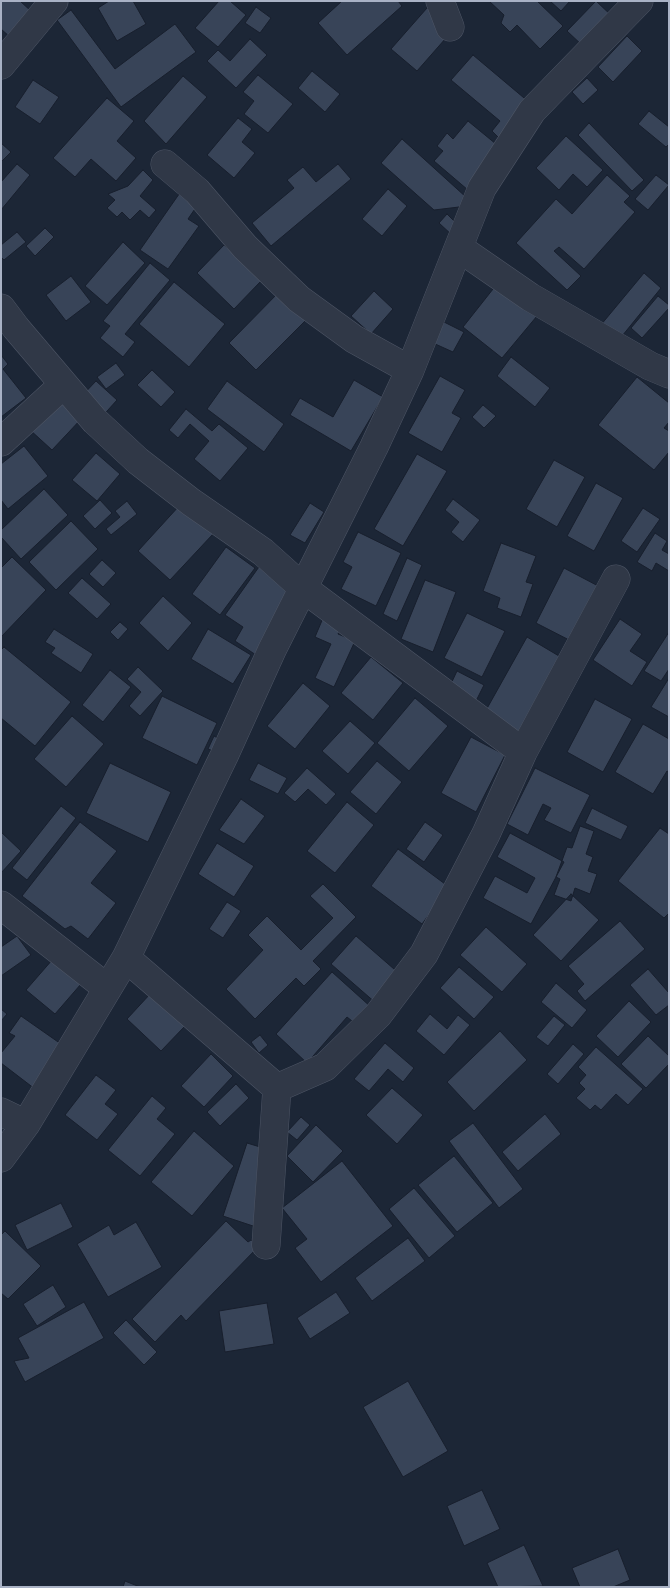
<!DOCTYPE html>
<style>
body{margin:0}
#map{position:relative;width:670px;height:1588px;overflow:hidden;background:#1c2636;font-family:Roboto,sans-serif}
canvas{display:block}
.frame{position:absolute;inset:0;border:2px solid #a9b2c5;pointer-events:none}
</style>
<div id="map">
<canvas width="670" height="1588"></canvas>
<div class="frame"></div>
</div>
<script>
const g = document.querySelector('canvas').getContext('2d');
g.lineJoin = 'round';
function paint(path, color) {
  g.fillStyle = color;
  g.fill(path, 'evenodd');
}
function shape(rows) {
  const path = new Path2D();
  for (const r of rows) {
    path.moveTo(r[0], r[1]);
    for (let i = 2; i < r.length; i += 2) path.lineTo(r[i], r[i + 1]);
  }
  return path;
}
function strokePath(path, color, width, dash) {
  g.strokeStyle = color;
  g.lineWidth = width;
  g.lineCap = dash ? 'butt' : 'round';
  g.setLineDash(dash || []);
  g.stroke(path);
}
const building = shape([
 [1,1,20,1,32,12,10,37,1,29,1,1],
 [109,1,133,1,146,24,117,41,98,8,109,1],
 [219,1,230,1,246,15,218,47,195,28,219,1],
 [342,1,398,1,402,6,347,55,318,23,342,1],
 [489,1,537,1,563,26,540,49,517,25,510,32,501,23,504,15,489,1],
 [550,1,570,1,561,11,550,1],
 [596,1,613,17,584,47,567,31,596,1],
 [256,7,271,18,260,33,245,23,256,7],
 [427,8,453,30,417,71,391,49,427,8],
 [71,10,115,69,175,24,196,52,121,107,57,20,71,10],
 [627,36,642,51,613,82,598,67,627,36],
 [250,39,267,55,236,88,207,61,218,50,230,61,250,39],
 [473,55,530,103,500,139,492,131,500,121,451,80,473,55],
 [312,71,340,94,325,112,298,88,312,71],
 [258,75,293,104,268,133,244,114,254,101,243,92,258,75],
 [183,76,207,97,166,144,144,121,183,76],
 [587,78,598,90,583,104,572,92,587,78],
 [33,80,59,97,40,124,15,107,33,80],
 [107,98,134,121,117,141,136,158,116,181,91,159,75,177,53,158,107,98],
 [649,111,669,127,669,144,666,147,638,124,649,111],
 [238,118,252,129,242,142,255,153,234,178,207,155,238,118],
 [468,121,502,149,468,190,434,161,443,151,437,146,447,133,453,139,468,121],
 [589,123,644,180,632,191,578,135,589,123],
 [566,136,603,170,587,187,573,174,559,190,536,168,566,136],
 [402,139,467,198,459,207,434,210,381,163,402,139],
 [1,143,11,152,1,162,1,143],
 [17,164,30,175,1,210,1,182,17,164],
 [338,164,351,179,271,246,252,223,294,188,287,180,303,167,316,182,338,164],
 [143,170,153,180,140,196,156,210,149,218,140,210,130,220,122,212,117,217,107,208,115,200,108,194,128,186,143,170],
 [607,175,630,196,624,202,635,212,584,269,559,247,554,251,581,276,567,290,516,243,556,199,572,214,607,175],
 [656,175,669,185,648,210,635,199,656,175],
 [184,187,201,200,188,219,199,226,168,269,140,250,184,187],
 [388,189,407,206,382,236,362,219,388,189],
 [447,214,461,228,453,236,439,223,447,214],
 [45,228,54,237,35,256,26,246,45,228],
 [17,232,26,242,4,260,1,257,1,245,17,232],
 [123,242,145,263,107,305,85,286,123,242],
 [224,245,261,281,234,309,197,273,224,245],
 [150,263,170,280,125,334,135,342,123,357,100,338,110,326,103,321,150,263],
 [644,273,661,288,618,341,600,326,644,273],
 [71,276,91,302,66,321,46,295,71,276],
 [174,282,225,324,189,367,139,324,174,282],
 [497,284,537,316,502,358,463,327,497,284],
 [281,290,309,317,256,370,229,343,281,290],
 [374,291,393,309,371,334,351,316,374,291],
 [658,296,669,305,669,308,642,338,631,328,658,296],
 [444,322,464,332,453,352,433,343,444,322],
 [1,355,8,364,3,369,26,398,1,417,1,355],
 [511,357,550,388,535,407,497,376,511,357],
 [116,363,125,375,106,389,97,377,116,363],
 [152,370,175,392,161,407,137,385,152,370],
 [440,376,465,390,452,413,461,418,442,452,408,433,440,376],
 [637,377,669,403,669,422,664,428,669,431,669,452,654,470,598,425,637,377],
 [354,380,383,397,351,451,290,415,300,398,333,417,354,380],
 [96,381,117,400,99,420,78,400,96,381],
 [227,381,284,424,264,452,207,409,227,381],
 [61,396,83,417,52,450,29,429,61,396],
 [483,405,496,416,484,428,472,417,483,405],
 [186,409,212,431,219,424,248,448,220,481,194,459,209,441,190,424,178,438,169,430,186,409],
 [24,446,48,476,8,509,1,500,1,464,24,446],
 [96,453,120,474,97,501,72,480,96,453],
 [417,454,447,471,403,546,374,529,417,454],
 [554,460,585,477,557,527,526,509,554,460],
 [596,483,623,498,594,551,567,536,596,483],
 [44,489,68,515,21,559,1,537,1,530,44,489],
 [453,499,480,520,463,542,451,532,459,522,445,510,453,499],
 [100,500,112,513,95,529,83,516,100,500],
 [127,501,137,514,111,535,106,529,120,517,115,511,127,501],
 [310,503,324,512,305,543,290,535,310,503],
 [180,505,213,534,170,580,138,551,180,505],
 [643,508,660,519,637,552,621,541,643,508],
 [71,521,98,549,56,590,29,562,71,521],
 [358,532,401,553,376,606,341,589,352,567,343,562,358,532],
 [655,533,667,541,662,550,669,554,669,571,656,563,652,571,637,562,655,533],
 [501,543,536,556,526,582,533,584,521,617,497,608,500,598,483,591,501,543],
 [226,547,255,568,220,615,192,594,226,547],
 [12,557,46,590,1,637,1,568,12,557],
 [407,558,422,565,397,621,383,614,407,558],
 [102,560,116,573,103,587,89,574,102,560],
 [261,564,298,589,259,657,235,641,243,627,225,615,261,564],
 [564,568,602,588,575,643,536,623,564,568],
 [82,578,111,604,97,619,68,593,82,578],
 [425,580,456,592,433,652,401,639,425,580],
 [163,596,192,623,168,651,139,623,163,596],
 [326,611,344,619,338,634,355,641,334,687,315,678,331,644,315,637,326,611],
 [467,613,505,631,482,677,444,658,467,613],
 [620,619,642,634,630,651,647,662,632,686,593,660,620,619],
 [120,622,128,629,118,640,110,632,120,622],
 [54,629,93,654,81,673,51,653,55,648,45,642,54,629],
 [208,629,251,655,233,684,191,659,208,629],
 [669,632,669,669,661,681,644,671,669,632],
 [527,637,564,659,521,733,485,712,527,637],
 [4,647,71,702,35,746,1,718,1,650,4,647],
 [371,657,403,683,373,720,341,693,371,657],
 [138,667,163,691,140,716,129,706,141,692,127,679,138,667],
 [110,670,131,687,103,722,82,705,110,670],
 [457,671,484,685,476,701,449,688,457,671],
 [669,678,669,717,651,707,669,678],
 [303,683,330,706,295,749,267,726,303,683],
 [162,696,217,723,197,765,142,738,162,696],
 [415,698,448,726,409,771,377,743,415,698],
 [595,699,632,719,603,772,567,752,595,699],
 [72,716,104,744,66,787,34,759,72,716],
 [350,721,375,743,348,774,322,751,350,721],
 [643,724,669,739,669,772,667,771,653,794,615,772,643,724],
 [214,736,223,741,218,753,208,749,214,736],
 [471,737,505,755,476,812,441,793,471,737],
 [377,761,402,782,376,814,350,792,377,761],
 [110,763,171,792,148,842,86,813,110,763],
 [258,763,287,778,278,794,249,780,258,763],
 [307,768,336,794,326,805,308,789,295,802,284,793,307,768],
 [535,768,590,795,571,833,544,820,551,808,543,804,528,835,507,824,535,768],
 [241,799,265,816,244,844,219,830,241,799],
 [347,802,374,825,335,873,307,851,347,802],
 [61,806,76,818,27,880,12,868,61,806],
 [592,808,628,826,621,840,585,823,592,808],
 [80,822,117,851,91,883,116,903,88,939,71,926,65,929,22,896,80,822],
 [425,822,443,835,424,862,406,849,425,822],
 [580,826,594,831,586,854,593,857,588,871,597,874,590,894,575,888,571,901,554,895,560,879,556,877,567,847,572,848,580,826],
 [660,828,669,834,669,913,664,918,618,881,660,828],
 [1,832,21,851,1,873,1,832],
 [510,833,564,862,531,924,483,898,495,876,527,893,535,878,497,857,510,833],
 [217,843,254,866,234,897,198,874,217,843],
 [398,849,449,887,422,924,371,886,398,849],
 [323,884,356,917,313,961,321,969,304,986,296,978,255,1019,226,989,263,950,248,935,267,916,301,950,333,918,310,896,323,884],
 [571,894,599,920,561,961,533,935,571,894],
 [227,902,241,911,223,938,209,929,227,902],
 [620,921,645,949,585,1001,577,991,584,984,568,966,620,921],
 [486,927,527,964,502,992,460,955,486,927],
 [17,936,31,955,1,976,1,947,17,936],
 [356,936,402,976,377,1004,331,964,356,936],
 [53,959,81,984,55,1014,26,990,53,959],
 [459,967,494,997,474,1019,440,988,459,967],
 [648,969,669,993,669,1005,656,1015,630,985,648,969],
 [332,972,372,1008,357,1025,347,1017,307,1063,276,1034,332,972],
 [556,983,587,1010,572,1028,541,1002,556,983],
 [151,993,185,1026,161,1051,127,1019,151,993],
 [629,1001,651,1022,618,1057,596,1036,629,1001],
 [1,1009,7,1014,1,1021,1,1009],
 [430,1014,447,1029,458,1015,470,1025,444,1055,416,1031,430,1014],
 [21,1016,61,1044,35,1089,1,1063,1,1053,15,1036,9,1033,21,1016],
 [554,1016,565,1025,548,1046,536,1037,554,1016],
 [500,1031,527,1060,474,1111,447,1082,500,1031],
 [260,1035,268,1045,259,1053,251,1042,260,1035],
 [648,1036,669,1056,669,1064,646,1088,621,1064,648,1036],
 [385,1043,414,1068,403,1082,388,1069,369,1091,354,1079,385,1043],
 [573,1044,584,1054,558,1084,547,1074,573,1044],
 [596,1047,643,1089,628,1105,616,1094,601,1110,595,1105,590,1110,576,1098,585,1089,579,1083,586,1075,578,1067,596,1047],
 [211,1054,233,1076,204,1107,181,1086,211,1054],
 [96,1075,116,1090,105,1104,118,1114,97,1140,65,1115,96,1075],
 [236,1084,249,1098,220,1126,207,1112,236,1084],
 [392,1088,423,1115,397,1144,366,1115,392,1088],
 [152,1096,166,1108,157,1119,175,1134,140,1176,108,1150,152,1096],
 [545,1114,561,1134,518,1171,502,1152,545,1114],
 [301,1117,310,1125,297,1140,287,1132,301,1117],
 [473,1123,523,1189,499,1208,449,1141,473,1123],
 [316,1125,343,1151,313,1182,287,1156,316,1125],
 [194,1131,234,1166,192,1216,151,1182,194,1131],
 [247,1143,270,1150,267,1184,253,1226,223,1216,247,1143],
 [454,1156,493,1203,457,1232,418,1185,454,1156],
 [342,1161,393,1226,321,1282,295,1248,307,1239,282,1208,342,1161],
 [414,1188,455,1236,429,1258,389,1209,414,1188],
 [61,1203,73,1227,27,1250,15,1225,61,1203],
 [226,1221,248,1242,251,1240,258,1247,186,1321,181,1315,155,1342,132,1319,226,1221],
 [136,1222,162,1267,108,1297,77,1244,109,1225,114,1235,136,1222],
 [5,1231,41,1266,8,1299,1,1293,1,1235,5,1231],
 [408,1238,425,1261,372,1301,355,1278,408,1238],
 [53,1285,66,1307,37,1326,23,1304,53,1285],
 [336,1292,350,1313,310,1339,297,1318,336,1292],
 [84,1302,104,1338,25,1382,14,1361,29,1358,18,1338,84,1302],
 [267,1303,274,1344,225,1352,219,1311,267,1303],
 [126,1320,157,1352,144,1365,113,1333,126,1320],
 [408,1381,448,1451,403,1477,363,1407,408,1381],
 [482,1490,500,1529,464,1546,447,1506,482,1490],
 [524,1545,543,1586,498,1587,487,1563,524,1545],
 [618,1549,630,1580,613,1587,580,1587,572,1568,618,1549],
 [125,1581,140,1587,123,1587,125,1581]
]);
paint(building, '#384458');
strokePath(building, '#181f2d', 1);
const minor = shape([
 [440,1,450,27],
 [1,65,54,1],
 [165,164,197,191,245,247,299,299,354,339,410,370],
 [459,248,530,297,650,366,669,374],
 [1,308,16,328,95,421,138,461,191,502,263,552,303,588,523,752],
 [1,442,63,385],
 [1,905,107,988],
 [126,958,277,1088,266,1245],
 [277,1088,325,1067,378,1015,424,954,486,834,523,752,616,579],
 [1,1112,26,1124],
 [1,1158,26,1124,126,958,224,756,272,650,374,447,410,370,482,188,532,111,639,1]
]);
strokePath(minor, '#4d5565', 29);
strokePath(minor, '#303847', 28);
</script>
